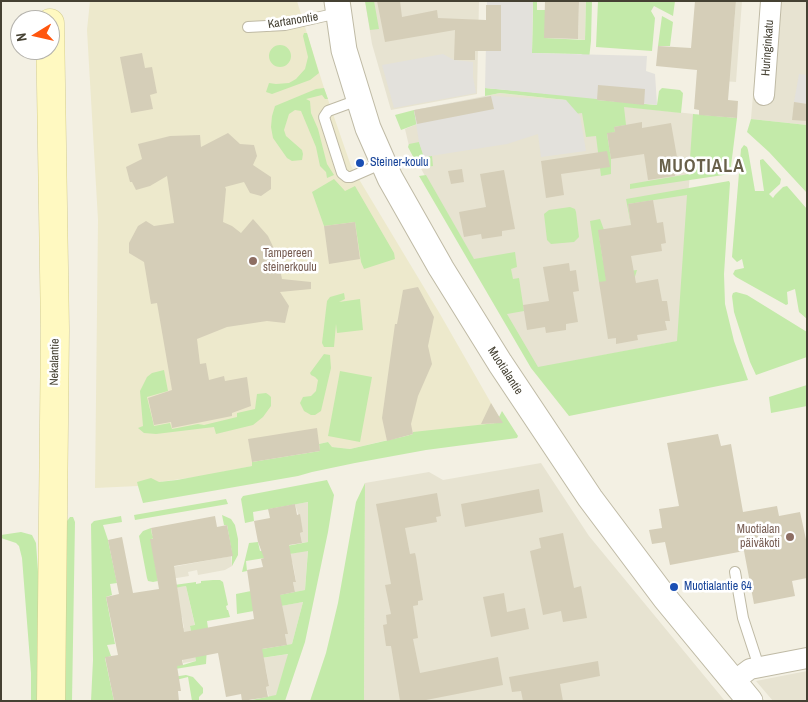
<!DOCTYPE html>
<meta charset="utf-8">
<style>
body{margin:0}
#map{position:relative;width:808px;height:702px;overflow:hidden;background:#f3f0e3;font-family:"Archivo Narrow",sans-serif}
canvas{display:block}
.frame{position:absolute;inset:0;border:2px solid #454133;pointer-events:none}
.north{position:absolute;left:10px;top:10px;width:50px;height:50px;box-sizing:border-box;background:#fff;border:1px solid #b5b3ad;border-radius:50%;rotate:261deg;font-size:14px;font-weight:700;line-height:20px;text-align:center;color:#454133}
.north::after{content:'';display:block;margin:auto;width:18px;height:22px;background:#ff560e;clip-path:polygon(50% 0,100% 100%,50% 72%,0 100%)}
</style>
<div id="map">
<canvas width="808" height="702"></canvas>
<div class="frame"></div>
<div class="north">N</div>
</div>
<script>
const g = document.querySelector('canvas').getContext('2d');
g.lineJoin = 'round';
function paint(path, color) {
  g.fillStyle = color;
  g.fill(path, 'evenodd');
}
function shape(rows) {
  const path = new Path2D();
  for (const r of rows) {
    if (r.length === 3) {
      path.moveTo(r[0] + r[2], r[1]);
      path.arc(r[0], r[1], r[2], 0, 2 * Math.PI);
      continue;
    }
    path.moveTo(r[0], r[1]);
    for (let i = 2; i < r.length; i += 2) path.lineTo(r[i], r[i + 1]);
  }
  return path;
}
function strokePath(path, color, width, dash) {
  g.strokeStyle = color;
  g.lineWidth = width;
  g.lineCap = dash ? 'butt' : 'round';
  g.setLineDash(dash || []);
  g.stroke(path);
}
function label(font, color, halo, rows, align = 'center') {
  g.font = font + ' "Archivo Narrow",sans-serif';
  g.lineWidth = 5;
  g.setLineDash([]);
  g.textBaseline = 'middle';
  g.strokeStyle = halo;
  g.fillStyle = color;
  for (const [text, x, y, turn = 0] of rows) {
    g.save();
    g.translate(x, y);
    g.rotate((+turn || 0) * Math.PI / 180);
    g.textAlign = isNaN(turn) ? turn : align;
    if (halo) g.strokeText(text, 0, 0);
    g.fillText(text, 0, 0);
    g.restore();
  }
}
paint(shape([
 [365,1,479,1,477,94,391,110,372,44],
 [579,1,586,1,585,40,578,39],
 [736,1,742,1,736,82,722,81,732,50],
 [761,1,807,1,807,125,751,119],
 [500,93,694,114,678,341,537,368,425,176,409,146,405,129,417,124,414,110],
 [541,463,589,536,725,701,364,701,365,483,429,472,443,480],
 [309,502,308,542,302,543,300,533,303,532,301,524,295,504],
 [308,550,305,590,295,592,293,582,296,581,293,564,288,554],
 [231,556,232,566,225,570,198,575,197,570,188,572,189,576,158,581,167,568],
 [186,586,195,626,190,627,196,661,183,663,180,629,184,628,182,617,179,617,177,587],
 [303,602,292,644,287,645,285,634,287,634,280,606],
 [289,654,276,696,269,697,266,687,269,686,266,669,261,658],
 [807,671,807,701,773,701,756,681]
]), '#e7e3d1');
paint(shape([
 [90,1,297,1,324,88,351,166,440,314,499,417,496,423,413,434,350,449,332,447,328,442,319,444,320,451,252,462,252,466,203,476,159,482,138,482,138,486,95,488,98,220,87,30]
]), '#ede9cc');
paint(shape([
 [365,1,374,1,379,29,370,30],
 [520,1,537,1,537,10,545,10,545,38,585,40,586,1,592,1,591,41,589,59,581,54,521,53,532,50,533,4],
 [598,1,675,1,673,16,654,6,651,11,655,18,652,51,596,47],
 [662,16,673,22,670,46,658,46],
 [304,33,307,33,319,73,310,80,272,94,266,92,269,83,276,84,289,83,296,79,305,69,308,57,303,36],
 [280,56,11],
 [598,85,597,100,657,105,659,91,662,88,680,90,683,93,681,113,624,107,626,125,614,127,615,132,607,134,611,159,611,174,601,176,596,136,586,137,582,113,568,115,566,100,500,93,485,96,485,88,588,97],
 [324,88,328,99,325,99,322,95,306,99,310,101,311,113,318,129,327,164,334,175,327,178,326,172,320,166,316,147,301,111,295,110,289,114,284,130,286,136,302,150,303,154,302,160,292,161,287,158,273,138,271,127,272,116,275,106,316,89],
 [414,110,417,124,401,130,395,115],
 [693,114,737,118,730,174,630,189,630,184,689,174],
 [751,119,807,125,807,193,769,152,747,132],
 [419,142,424,157,432,156,433,166,419,168,408,147,409,144],
 [744,145,747,147,748,150,755,191,764,191,760,163,760,160,763,159,781,179,780,184,769,194,773,198,775,195,783,187,787,186,807,209,807,319,799,312,795,289,787,292,788,304,786,305,736,277,733,274,735,270,744,268,742,259,737,262,732,257,741,149],
 [426,175,474,259,515,252,517,267,511,269,513,279,519,278,524,311,507,314,538,367,677,341,687,195,628,204,631,225,626,199,729,181,730,183,724,274,725,304,734,341,748,380,569,416,531,368,419,176],
 [334,179,345,191,355,186,394,253,395,259,364,269,361,262,355,222,324,226,312,192],
 [570,207,575,209,576,212,579,237,574,242,551,244,547,240,544,214,549,210],
 [600,219,604,230,599,235,603,261,611,259,629,271,637,270,633,283,599,282,590,221],
 [736,292,747,295,807,332,807,357,756,375,750,362,734,312,732,296,733,293],
 [344,293,345,299,339,302,360,299,363,330,337,333,336,324,334,347,324,347,322,343,327,301,330,297],
 [324,354,330,355,331,368,321,411,315,415,311,415,304,411,300,403,303,397,311,396,316,391,318,380,315,377,311,375,310,373],
 [164,370,168,391,147,397,154,426,170,423,172,429,198,424,204,425,237,417,237,413,255,409,257,394,266,393,269,395,271,397,271,406,263,417,253,425,216,434,214,427,156,434,144,433,138,428,143,426,140,391,147,377,152,373],
 [340,371,372,377,360,442,328,436],
 [807,385,807,406,771,413,769,397],
 [502,411,518,436,517,438,426,450,355,463,312,472,298,476,143,503,138,486,137,482,151,478,159,482,177,480,252,466,252,462,320,451,319,444,328,442,332,447,350,449,406,436,413,434,413,432,496,423],
 [327,480,334,495,328,532,305,642,285,701,247,701,276,695,288,654,261,658,244,652,292,644,303,602,237,614,236,594,251,591,253,600,305,590,308,551,246,561,247,571,242,572,249,543,258,542,260,551,308,542,308,502,253,512,254,521,245,523,241,499,243,496],
 [365,483,364,701,310,701,326,653,338,603,356,502],
 [226,499,228,504,135,520,134,515],
 [222,515,231,519,235,525,238,539,238,555,232,566,232,553,227,525,224,525],
 [121,516,122,522,103,525,108,540,117,583,110,584,112,595,106,597,115,644,107,645,111,656,105,658,114,701,91,701,93,660,91,524,94,521],
 [70,517,73,517,75,522,72,701,61,701,67,521],
 [151,528,152,535,156,538,151,539,158,581,153,582,148,581,147,578,139,536,143,531],
 [21,532,32,535,36,543,38,571,38,701,31,701,31,673,22,558,19,546,16,543,1,538,1,535],
 [213,580,220,580,223,582,228,605,226,606,227,610,228,610,230,617,207,621,208,628,206,664,144,674,141,664,183,665,196,661,190,626,195,625,186,586,174,588,174,585,196,582,196,584,201,583,201,581],
 [186,675,193,677,203,688,203,693,199,697,199,701,192,701,188,677,176,680,173,677]
]), '#c3eaa9');
paint(shape([
 [487,1,533,1,532,53,647,56,646,71,655,74,657,105,485,88],
 [443,54,454,60,473,62,473,77,476,93,394,108,382,65],
 [799,74,807,75,807,104,794,102],
 [491,96,566,100,580,116,586,151,541,157,538,134,507,144,424,157,419,142,414,110]
]), '#e3e1dc');
paint(shape([
 [377,1,400,1,402,17,437,10,438,18,486,20,486,5,501,5,501,51,475,51,475,60,454,60,455,30,385,42],
 [545,1,579,1,578,39,544,38],
 [695,1,736,1,728,100,738,101,737,118,699,115,699,110,694,109,697,70,656,66,658,46,691,48],
 [142,53,145,68,152,67,157,93,150,95,153,109,131,113,120,57],
 [598,85,645,89,644,105,597,100],
 [491,96,494,109,417,124,414,110],
 [794,102,807,104,807,121,792,120],
 [642,122,642,128,671,123,677,157,672,158,675,176,648,180,644,154,611,159,607,133,615,132,614,127],
 [228,133,240,144,254,145,257,156,253,165,271,177,271,189,261,196,250,193,244,182,225,187,226,189,223,222,232,226,241,233,253,219,268,236,277,255,282,279,311,282,311,289,280,292,289,306,285,323,267,321,227,327,197,339,200,364,206,363,209,380,224,376,225,381,247,377,251,406,232,413,232,416,172,428,171,422,154,425,148,398,172,390,157,303,151,304,144,262,129,253,129,243,138,226,146,221,154,226,174,223,167,176,150,186,136,190,132,182,130,182,126,167,142,159,138,144,170,136,200,135,201,147],
 [607,151,610,167,561,174,564,195,546,198,541,161],
 [462,169,464,182,451,184,448,171],
 [504,170,515,229,502,231,502,236,482,239,481,234,464,237,459,212,486,207,480,174],
 [653,200,657,223,663,222,666,243,661,244,662,251,631,256,636,283,658,279,662,301,667,301,670,321,665,321,667,330,637,335,638,340,616,344,616,338,608,339,599,282,606,281,598,230,631,225,628,204],
 [355,222,360,259,329,264,324,226],
 [569,263,570,271,576,270,579,291,573,292,578,322,566,324,566,330,546,333,545,327,527,330,523,305,549,301,543,267],
 [418,287,434,317,428,346,432,364,418,396,411,424,413,434,387,441,382,418,395,324,397,324,403,290],
 [491,403,503,423,481,424],
 [317,428,320,451,252,462,248,439],
 [718,434,721,446,731,444,743,512,777,506,779,516,800,512,807,544,807,578,792,581,795,596,754,604,744,551,670,565,665,542,652,544,649,530,662,528,659,509,679,506,667,443],
 [539,489,543,512,465,527,461,504],
 [437,493,441,516,436,517,437,522,405,528,410,554,415,553,416,557,423,600,418,601,418,605,413,606,418,638,413,639,420,673,498,657,503,685,421,701,400,701,391,646,386,646,383,625,387,624,386,615,391,614,385,585,391,584,376,504],
 [295,504,297,515,300,514,303,532,300,533,302,543,289,545,296,582,293,582,295,592,280,595,288,634,285,634,287,645,262,649,269,686,266,687,268,697,242,701,241,694,226,697,218,653,182,660,183,665,177,666,181,691,178,691,179,701,114,701,105,657,118,655,106,597,119,594,108,540,122,537,133,593,159,589,150,539,153,539,151,528,215,516,217,527,227,525,233,556,174,566,184,632,254,619,247,570,263,567,261,559,264,558,258,542,254,521,270,518,268,509],
 [563,533,574,588,581,586,587,618,563,622,561,611,543,615,530,551,541,548,539,538],
 [504,593,507,612,525,608,529,629,491,637,483,597],
 [598,661,600,676,560,684,563,701,523,701,521,691,512,692,509,677]
]), '#d5ceb8');
const service = shape([
 [248,27,285,25,338,13],
 [358,100,328,111,324,117,342,173,347,177,351,177,383,163],
 [735,572,743,618,759,667]
]);
const minor = shape([
 [764,95,771,1],
 [734,681,750,669,807,658]
]);
const tertiary = shape([
 [337,1,344,50,368,128,390,178,441,268,500,363,590,498,665,598,750,701]
]);
const secondary = shape([
 [50,23,55,330,51,701]
]);
strokePath(service, '#bfbaa5', 12);
strokePath(minor, '#bfbaa5', 22);
strokePath(tertiary, '#bfbaa5', 27);
strokePath(secondary, '#d5ce90', 29);
strokePath(service, '#fff', 10);
strokePath(minor, '#fff', 20);
strokePath(tertiary, '#fff', 25);
strokePath(secondary, '#fff9c1', 28);
for (const [x, y, r, color] of [
 [360,163,5,"#1a4fb4"],
 [253,261,5,"#8d6e63"],
 [790,537,5,"#8d6e63"],
 [674,587,5,"#1a4fb4"]
]) {
  const dot = new Path2D();
  dot.arc(x, y, r, 0, 2 * Math.PI);
  g.fillStyle = color;
  g.fill(dot);
  strokePath(dot, '#fff', 2);
}
label('12px', '#454133', '#fff', [
 ["Kartanontie",293,21,-9],
 ["Huringinkatu",768,48,-86],
 ["Nekalantie",55,362,-89],
 ["Muotialantie",505,371,57]
]);
label('12px', '#164399', '#fff', [
 ["Steiner-koulu",370,163],
 ["Muotialantie 64",684,587]
], 'left');
label('12px', '#785e54', '#fff', [
 ["Tampereen",263,254],
 ["steinerkoulu",263,268],
 ["Muotialan",780,530,"right"],
 ["päiväkoti",780,544,"right"]
], 'left');
g.letterSpacing = '1px';
label('bold 18px', '#68604a', '#fff', [
 ["MUOTIALA",702,167]
]);
g.letterSpacing = '0px';
</script>
